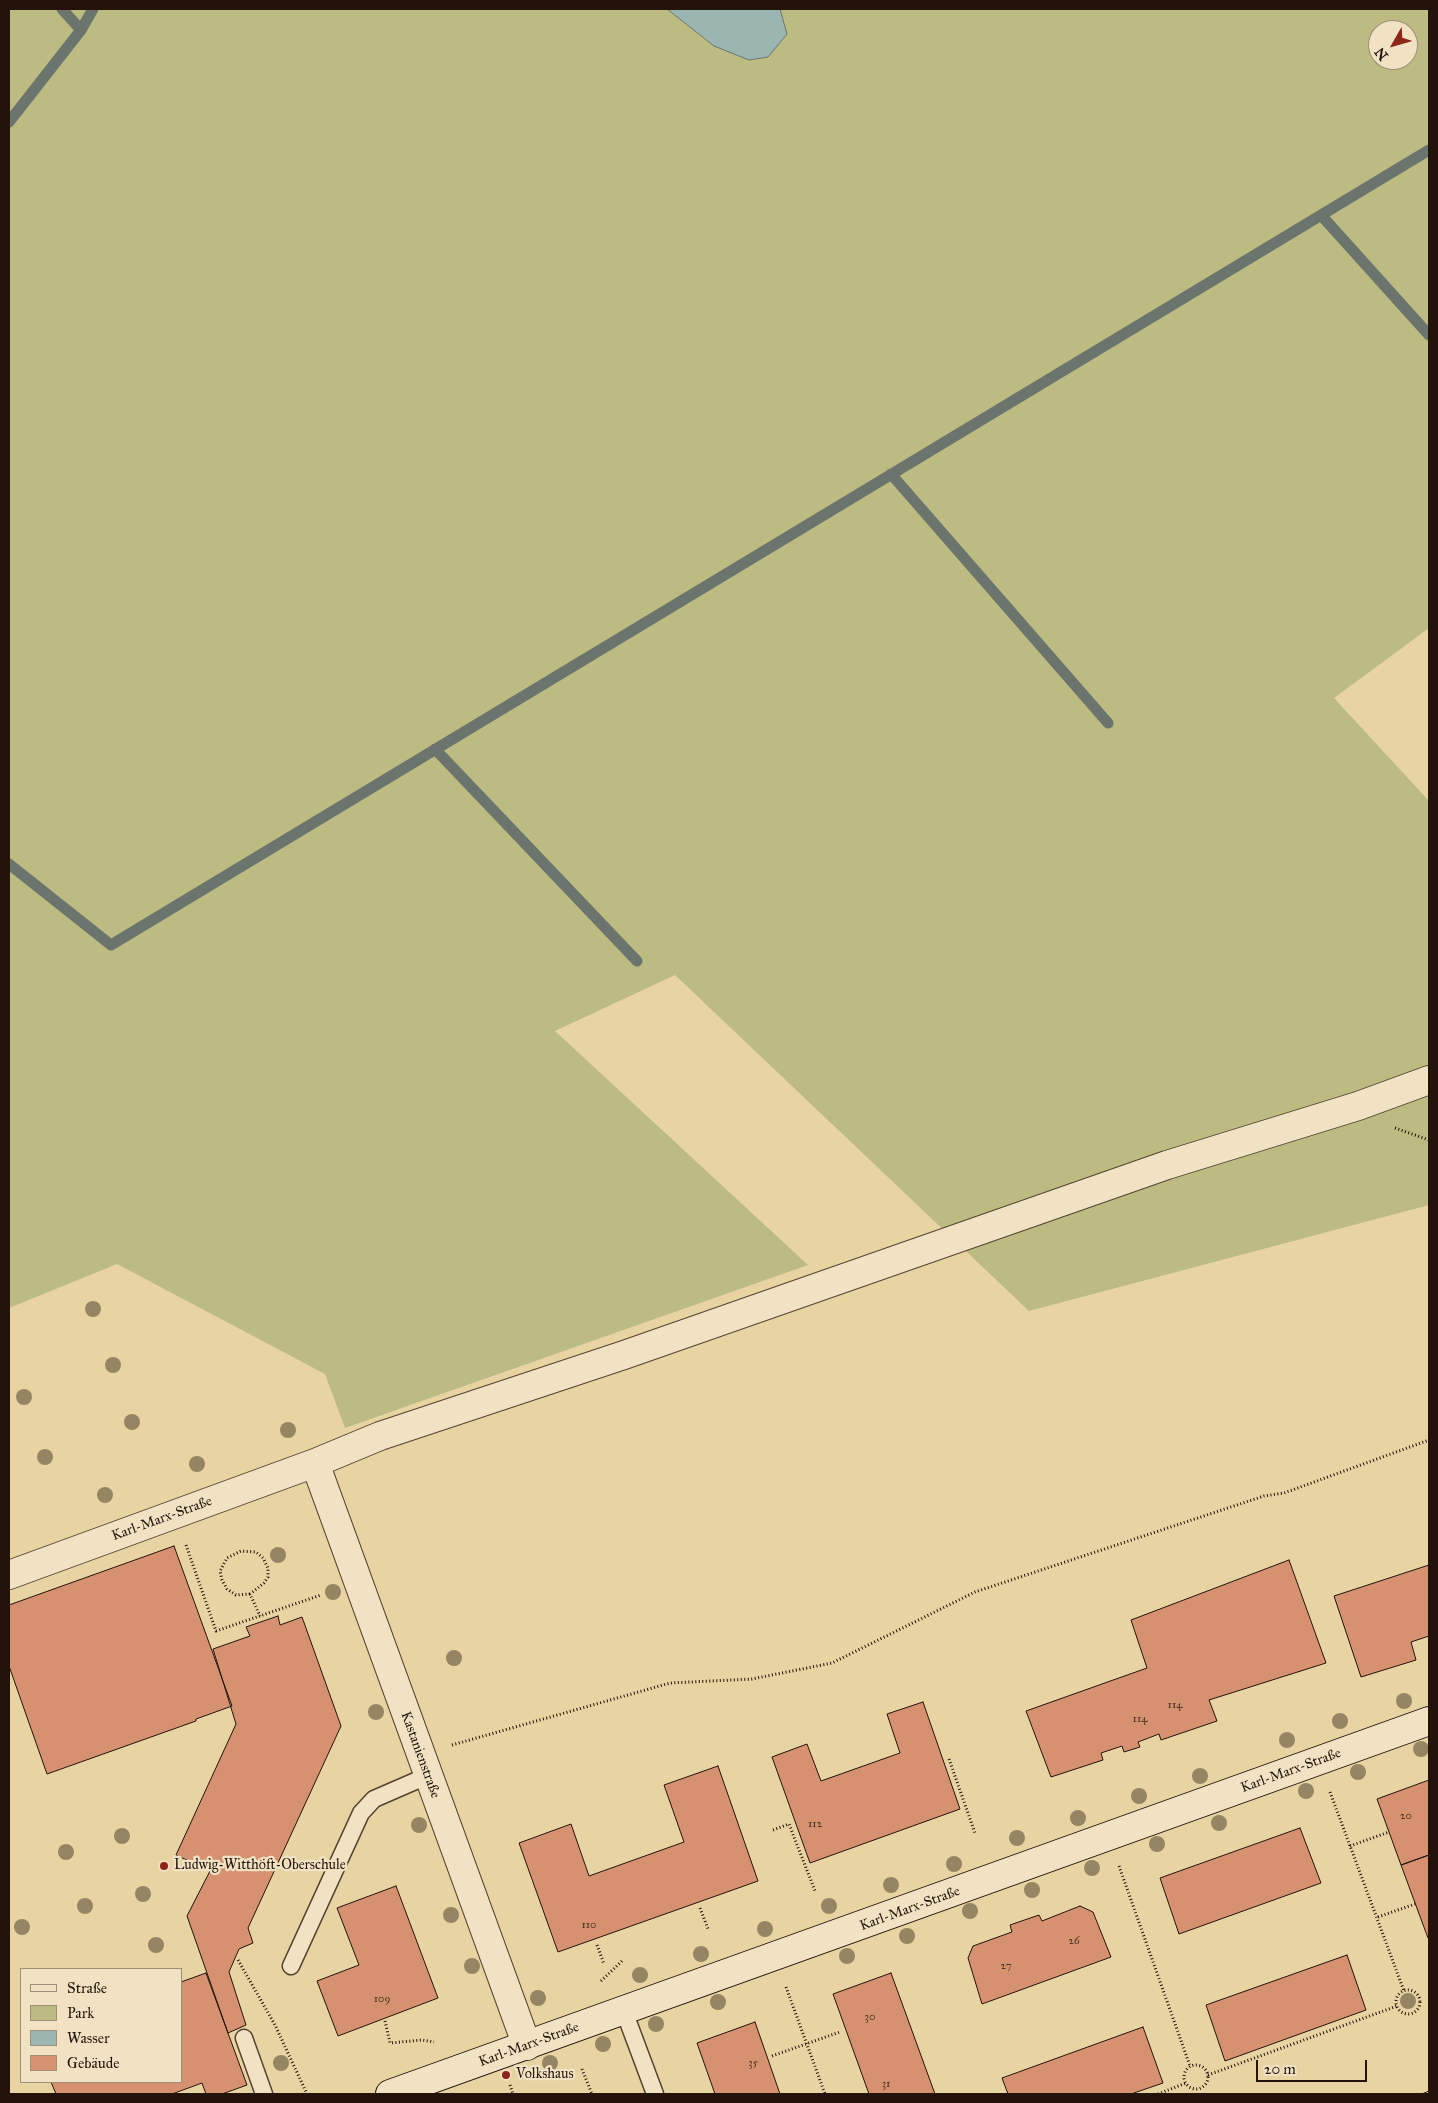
<!DOCTYPE html>
<meta charset="utf-8">
<style>
body{margin:0}
#map{position:relative;width:1438px;height:2103px;overflow:hidden;background:#e8d3a3;font-family:"IM FELL Great Primer",serif}
canvas{display:block}
.frame{position:absolute;inset:0;border:10px solid #241309;pointer-events:none}
.legend{position:absolute;left:20px;top:1968px;width:162px;height:115px;box-sizing:border-box;background:#f0e2c3;border:1px solid #9e8f79;margin:0;padding:6px 9px;list-style:none;font-size:15px;color:#241309}
.legend li{display:flex;align-items:center;gap:10px;height:25px}
.legend b{width:25px;border:1px solid #9e8f79}
.north{position:absolute;left:1368px;top:20px;width:50px;height:50px;box-sizing:border-box;background:#f0e2c3;border:1px solid #9e8f79;border-radius:50%;rotate:232deg;font-size:14px;font-weight:700;line-height:20px;text-align:center;color:#241309}
.north::after{content:'';display:block;margin:auto;width:18px;height:22px;background:#8f2418;clip-path:polygon(50% 0,100% 100%,50% 72%,0 100%)}
.scale{position:absolute;left:1256px;top:2060px;width:111px;height:22px;box-sizing:border-box;border:2px solid #241309;border-top:0;padding-left:6px;font-size:15px;line-height:18px;white-space:nowrap;color:#241309;-webkit-text-stroke:4px #f0e2c3;paint-order:stroke}
</style>
<div id="map">
<canvas width="1438" height="2103"></canvas>
<div class="frame"></div>
<ul class="legend">
<li><b style="height:6px;background:#f0e2c3"></b>Straße</li>
<li><b style="height:14px;background:#bbbb82"></b>Park</li>
<li><b style="height:14px;background:#9bb6b0"></b>Wasser</li>
<li><b style="height:14px;background:#d69270"></b>Gebäude</li>
</ul>
<div class="north">N</div>
<div class="scale">20 m</div>
</div>
<script>
const g = document.querySelector('canvas').getContext('2d');
g.lineJoin = 'round';
function paint(path, color) {
  g.fillStyle = color;
  g.fill(path, 'evenodd');
}
function shape(rows) {
  const path = new Path2D();
  for (const r of rows) {
    if (r.length === 3) {
      path.moveTo(r[0] + r[2], r[1]);
      path.arc(r[0], r[1], r[2], 0, 2 * Math.PI);
      continue;
    }
    path.moveTo(r[0], r[1]);
    for (let i = 2; i < r.length; i += 2) path.lineTo(r[i], r[i + 1]);
  }
  return path;
}
function strokePath(path, color, width, dash) {
  g.strokeStyle = color;
  g.lineWidth = width;
  g.lineCap = dash ? 'butt' : 'round';
  g.setLineDash(dash || []);
  g.stroke(path);
}
function label(font, color, halo, rows, align = 'center') {
  g.font = font + ' "IM FELL Great Primer",serif';
  g.lineWidth = 4.5;
  g.setLineDash([]);
  g.textBaseline = 'middle';
  g.strokeStyle = halo;
  g.fillStyle = color;
  for (const [text, x, y, turn = 0] of rows) {
    g.save();
    g.translate(x, y);
    g.rotate((+turn || 0) * Math.PI / 180);
    g.textAlign = isNaN(turn) ? turn : align;
    if (halo) g.strokeText(text, 0, 0);
    g.fillText(text, 0, 0);
    g.restore();
  }
}
paint(shape([
 [9,9,667,9,714,46,787,34,780,9,1429,9,1429,628,1334,698,1429,801,1429,1205,1029,1311,675,975,555,1031,808,1265,345,1428,325,1374,117,1264,9,1308],
 [1378,30,1408,30,1408,60,1378,60]
]), '#bbbb82');
const water = shape([
 [667,9,780,9,787,34,768,57,749,60,714,46,667,9]
]);
paint(water, '#9bb6b0');
strokePath(water, '#6b756d', 1);
strokePath(shape([
 [62,9,81,30],
 [9,122,81,30,93,9],
 [1321,215,1429,335],
 [891,474,1108,723],
 [435,749,637,961],
 [9,864,111,945,1429,150]
]), '#6b756d', 11);
const building = shape([
 [174,1546,232,1706,196,1719,196,1721,47,1774,9,1666,9,1605,174,1546],
 [1289,1560,1326,1663,1209,1700,1217,1721,1161,1740,1159,1734,1138,1742,1140,1747,1124,1752,1122,1746,1101,1753,1103,1760,1051,1777,1026,1711,1147,1668,1131,1620,1289,1560],
 [1429,1565,1429,1636,1411,1642,1416,1660,1361,1677,1334,1596,1429,1565],
 [278,1616,280,1625,302,1617,341,1726,248,1928,253,1943,239,1949,229,1972,246,2025,228,2033,187,1916,210,1871,176,1855,236,1724,213,1649,250,1636,246,1627,278,1616],
 [923,1702,960,1809,810,1863,772,1757,807,1744,821,1781,900,1753,887,1714,923,1702],
 [718,1766,758,1881,558,1952,519,1843,571,1824,589,1876,684,1842,664,1785,718,1766],
 [1429,1780,1429,1855,1401,1865,1377,1799,1429,1780],
 [1300,1828,1321,1883,1179,1934,1160,1878,1300,1828],
 [1429,1855,1429,1938,1428,1938,1401,1865,1429,1855],
 [396,1886,438,1998,338,2036,317,1981,359,1965,337,1908,396,1886],
 [1080,1906,1093,1912,1111,1957,982,2004,968,1958,973,1946,1012,1932,1010,1925,1039,1915,1042,1921,1080,1906],
 [1347,1955,1366,2010,1225,2061,1206,2005,1347,1955],
 [206,1973,247,2085,222,2094,206,2094,202,2083,172,2094,56,2094,51,2082,181,2082,181,1982,206,1973],
 [891,1973,935,2094,869,2094,833,1994,891,1973],
 [755,2022,780,2094,715,2094,697,2043,755,2022],
 [1143,2027,1163,2083,1131,2094,1008,2094,1002,2078,1143,2027]
]);
paint(building, '#d69270');
strokePath(building, '#241309', 1);
const service = shape([
 [291,1966,361,1813,374,1799,427,1776],
 [624,2011,655,2094],
 [244,2038,264,2094]
]);
const minor = shape([
 [315,1463,527,2046],
 [9,1575,315,1463,380,1436,624,1355,1167,1165,1358,1106,1429,1080]
]);
const secondary = shape([
 [390,2094,1429,1721]
]);
strokePath(service, '#554330', 19);
strokePath(minor, '#554330', 30);
strokePath(secondary, '#241309', 30);
strokePath(shape([
 [1395,1128,1429,1140],
 [186,1545,216,1631,321,1595],
 [250,1594,236,1595,227,1589,222,1580,220,1571,227,1558,241,1551,256,1552,263,1558,268,1568,268,1577,264,1583,250,1594,260,1616],
 [452,1745,670,1683,752,1679,832,1663,975,1592,1264,1496,1284,1493,1429,1440],
 [949,1759,975,1833],
 [1330,1792,1404,1991],
 [773,1830,789,1824,815,1891],
 [1350,1846,1389,1832],
 [1119,1866,1190,2066],
 [700,1908,708,1929],
 [1378,1917,1415,1904],
 [597,1945,604,1964],
 [238,1960,275,2025,307,2094],
 [601,1981,623,1960],
 [786,1987,825,2094],
 [1408,2002,12],
 [385,2021,390,2043,422,2040,434,2042],
 [772,2056,840,2032],
 [1196,2077,12],
 [582,2069,592,2094],
 [1208,2075,1397,2006],
 [510,2085,513,2094],
 [1158,2094,1186,2083]
]), '#241309', 3, [1, 2.5]);
strokePath(service, '#f0e2c3', 16);
strokePath(minor, '#f0e2c3', 28);
strokePath(secondary, '#f0e2c3', 28);
strokePath(shape([
 [1422,2094,1429,2091]
]), '#241309', 1);
g.fillStyle = '#958562';
for (const [x, y] of [
 [93,1309],
 [113,1365],
 [24,1397],
 [132,1422],
 [288,1430],
 [45,1457],
 [197,1464],
 [105,1495],
 [278,1555],
 [333,1592],
 [454,1658],
 [1404,1701],
 [376,1712],
 [1340,1721],
 [1287,1740],
 [1421,1749],
 [1358,1772],
 [1200,1776],
 [1306,1791],
 [1139,1796],
 [1078,1818],
 [1219,1823],
 [419,1825],
 [122,1836],
 [1017,1838],
 [1157,1844],
 [66,1852],
 [954,1864],
 [1092,1868],
 [891,1885],
 [1032,1890],
 [143,1894],
 [85,1906],
 [829,1906],
 [970,1911],
 [451,1915],
 [22,1927],
 [765,1929],
 [907,1936],
 [156,1945],
 [701,1954],
 [847,1956],
 [472,1966],
 [640,1975],
 [538,1998],
 [1408,2001],
 [718,2002],
 [656,2024],
 [603,2044],
 [281,2063],
 [550,2063]
]) {
  g.beginPath();
  g.arc(x, y, 8, 0, 2 * Math.PI);
  g.fill();
}
for (const [x, y, r, color] of [
 [164,1866,5,"#8f2418"],
 [506,2075,5,"#8f2418"]
]) {
  const dot = new Path2D();
  dot.arc(x, y, r, 0, 2 * Math.PI);
  g.fillStyle = color;
  g.fill(dot);
  strokePath(dot, '#f0e2c3', 2);
}
label('11px', '#503323', null, [
 ["114",1175,1705],
 ["114",1140,1719],
 ["20",1406,1816],
 ["112",815,1824],
 ["110",589,1925],
 ["26",1074,1941],
 ["27",1006,1966],
 ["109",382,1999],
 ["30",870,2017],
 ["35",753,2063],
 ["31",886,2084]
]);
label('14px', '#241309', '#f0e2c3', [
 ["Karl-Marx-Straße",162,1519,-20],
 ["Kastanienstraße",420,1755,70],
 ["Karl-Marx-Straße",1291,1771,-20],
 ["Karl-Marx-Straße",910,1909,-20],
 ["Karl-Marx-Straße",529,2045,-20]
]);
label('14px', '#241309', '#f0e2c3', [
 ["Ludwig-Witthöft-Oberschule",174,1866],
 ["Volkshaus",516,2075]
], 'left');
</script>
